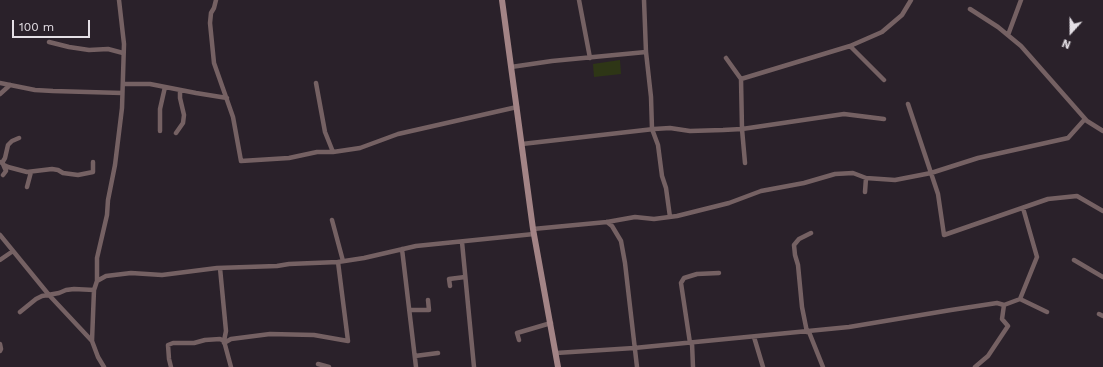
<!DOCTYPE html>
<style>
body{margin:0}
#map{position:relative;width:1103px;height:367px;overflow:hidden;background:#2a212a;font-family:"Work Sans",sans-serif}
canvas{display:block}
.north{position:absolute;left:1051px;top:12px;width:40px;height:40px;-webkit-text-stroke:3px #2a212a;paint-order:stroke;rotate:201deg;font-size:11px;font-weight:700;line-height:16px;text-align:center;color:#e4dfe5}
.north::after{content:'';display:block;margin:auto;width:14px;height:18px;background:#e4dfe5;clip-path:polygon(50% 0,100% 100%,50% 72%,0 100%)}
.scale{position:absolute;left:12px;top:20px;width:78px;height:18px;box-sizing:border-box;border:2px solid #e4dfe5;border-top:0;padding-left:5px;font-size:12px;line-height:14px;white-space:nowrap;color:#e4dfe5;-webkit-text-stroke:3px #2a212a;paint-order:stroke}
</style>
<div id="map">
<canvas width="1103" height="367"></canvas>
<div class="north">N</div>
<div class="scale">100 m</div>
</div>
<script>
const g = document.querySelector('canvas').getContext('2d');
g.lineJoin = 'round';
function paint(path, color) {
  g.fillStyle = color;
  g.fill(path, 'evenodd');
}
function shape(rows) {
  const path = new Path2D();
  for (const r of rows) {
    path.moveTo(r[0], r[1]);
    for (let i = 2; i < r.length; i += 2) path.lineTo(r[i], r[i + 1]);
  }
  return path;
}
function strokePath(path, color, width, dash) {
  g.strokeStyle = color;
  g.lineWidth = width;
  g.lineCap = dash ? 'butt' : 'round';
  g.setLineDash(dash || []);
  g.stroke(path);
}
paint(shape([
 [620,60,621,74,594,77,593,64]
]), '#2e3616');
strokePath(shape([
 [216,0,214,8,211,13,210,23,214,63,233,117,241,161,289,158,317,152,333,152,360,148,398,134,517,107],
 [579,0,590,58],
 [644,0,646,52],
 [970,9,998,27,1021,46,1087,121,1103,131],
 [1008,35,1021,0],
 [49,42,69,47,89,50,108,49,123,53],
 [850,46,882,32,902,15,911,0],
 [726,58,741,79],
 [511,67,552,61,646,52,651,97,652,129,658,145,662,176,666,188,670,217],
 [0,83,35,90,53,91,122,93],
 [316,83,325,132,333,152],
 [123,84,150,84,196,93,227,98],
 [0,94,10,85],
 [908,104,938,194,944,235,1048,199,1077,196,1103,211],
 [160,131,160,109,165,87],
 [176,133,183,123,184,115,180,98,180,90],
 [522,144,654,129,670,128,690,131,723,130,742,129,844,114,884,119],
 [0,162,2,163,5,158,8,145,12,141,19,138],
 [745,163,742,129,741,79,850,46,884,80],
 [3,164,6,171,3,175],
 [4,165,8,167,27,172,52,169,58,170,63,173,78,175,93,172,93,162],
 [27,187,31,172],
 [865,192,866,178],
 [332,220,343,261],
 [607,222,612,226,621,241,625,263,637,367],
 [533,229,607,222,635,217,654,219,677,216,729,203,761,191,804,183,835,174,853,173,866,178,895,180,931,173,978,158,1068,138,1085,119],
 [0,235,49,295,92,341],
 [462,242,474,367],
 [402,249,416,367],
 [0,260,13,251],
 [1074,260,1103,277],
 [220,268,226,331,224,341,231,367],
 [97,281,97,258,107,215,108,200,115,165,122,108,124,44,119,0],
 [450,286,449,279,465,277],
 [1020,299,1047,312],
 [1004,305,1020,299,1037,257,1023,208],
 [410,310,429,310,428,300],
 [20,312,36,299,42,296,59,293,66,290,74,289,94,290],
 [1099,314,1103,316],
 [807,332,802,307,798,265,795,255,794,245,799,239,811,233],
 [809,332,823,367],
 [754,337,763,367],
 [519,340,517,333,551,323],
 [224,343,231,339,270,334,314,335,348,341,338,262,364,258,416,246,534,234],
 [690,343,681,283,684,278,697,274,719,273],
 [692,343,693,367],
 [0,344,1,349,0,351],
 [556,353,634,348,849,327,951,310,997,303,1004,305,1002,319,1008,326,988,356,975,367],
 [415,356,438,353],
 [318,364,329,367],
 [104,367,98,357,92,341,94,290,97,281,106,276,131,273,162,275,217,268,277,266,289,264,338,262],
 [171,367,169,359,168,345,173,343,194,343,205,340,220,339,224,341]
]), '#756163', 4.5);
strokePath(shape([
 [502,0,533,229,558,367]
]), '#a38486', 6);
</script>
